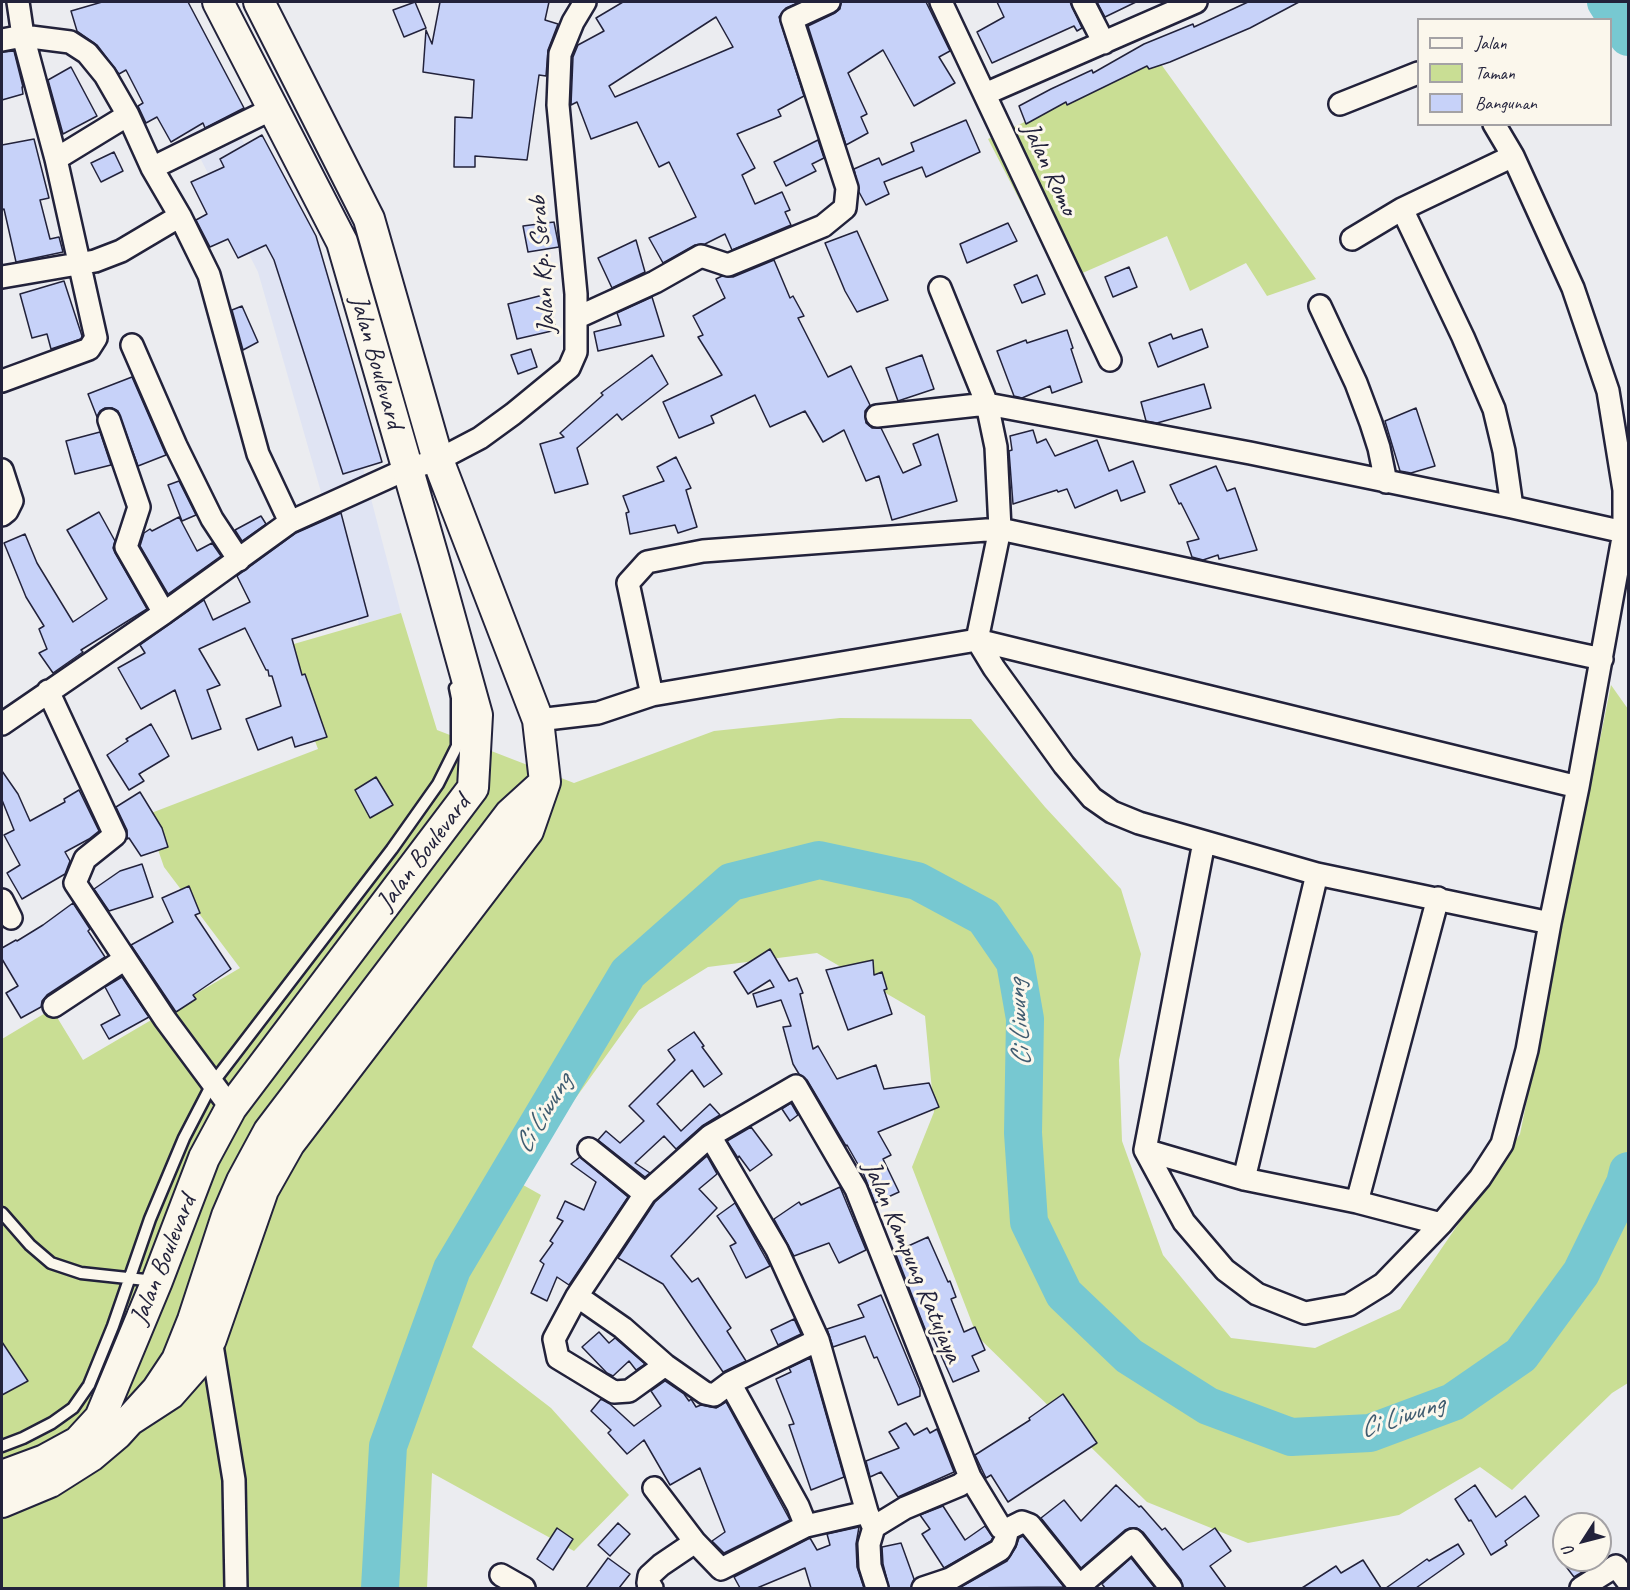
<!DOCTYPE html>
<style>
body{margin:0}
#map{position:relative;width:1630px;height:1590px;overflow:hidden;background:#ebecf0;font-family:Caveat,sans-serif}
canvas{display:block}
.frame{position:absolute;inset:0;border:3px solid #22223b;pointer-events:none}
.legend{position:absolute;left:1417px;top:18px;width:195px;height:108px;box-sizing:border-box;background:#fbf7ec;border:2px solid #a4a2a5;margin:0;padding:8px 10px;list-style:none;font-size:18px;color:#22223b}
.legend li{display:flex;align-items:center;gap:12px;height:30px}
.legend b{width:30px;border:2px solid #a4a2a5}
.north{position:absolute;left:1552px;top:1512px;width:60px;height:60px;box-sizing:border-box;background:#fbf7ec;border:2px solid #a4a2a5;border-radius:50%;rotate:234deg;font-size:16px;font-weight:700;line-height:24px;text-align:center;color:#22223b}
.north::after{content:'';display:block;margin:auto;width:21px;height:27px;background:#22223b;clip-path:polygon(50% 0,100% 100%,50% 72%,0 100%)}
</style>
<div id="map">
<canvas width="1630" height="1590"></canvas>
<div class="frame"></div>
<ul class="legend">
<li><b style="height:8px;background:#fbf7ec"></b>Jalan</li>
<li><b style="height:16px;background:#c9de94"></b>Taman</li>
<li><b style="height:16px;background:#c7d2f9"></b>Bangunan</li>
</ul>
<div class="north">U</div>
</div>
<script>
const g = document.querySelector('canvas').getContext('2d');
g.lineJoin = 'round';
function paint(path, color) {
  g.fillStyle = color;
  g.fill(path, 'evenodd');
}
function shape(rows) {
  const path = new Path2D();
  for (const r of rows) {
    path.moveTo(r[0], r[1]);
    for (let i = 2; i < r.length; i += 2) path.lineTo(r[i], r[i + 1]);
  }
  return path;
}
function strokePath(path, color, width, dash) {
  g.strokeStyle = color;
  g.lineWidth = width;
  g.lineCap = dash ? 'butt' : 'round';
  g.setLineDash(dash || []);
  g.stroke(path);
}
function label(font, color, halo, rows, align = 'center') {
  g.font = font + ' Caveat,sans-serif';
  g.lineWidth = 6;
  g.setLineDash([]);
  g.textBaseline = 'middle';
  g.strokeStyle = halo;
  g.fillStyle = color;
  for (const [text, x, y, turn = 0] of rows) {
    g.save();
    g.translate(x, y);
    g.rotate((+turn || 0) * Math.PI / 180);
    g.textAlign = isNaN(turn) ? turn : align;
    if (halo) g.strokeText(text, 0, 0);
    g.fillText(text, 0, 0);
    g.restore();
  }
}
paint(shape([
 [121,2,174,2,316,289,401,613,359,625,258,272]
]), '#e0e4f3');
paint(shape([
 [1158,60,1316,279,1267,296,1246,263,1190,291,1167,236,1062,282,988,139],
 [401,613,437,730,574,783,714,731,840,718,971,719,1045,807,1121,889,1141,954,1119,1060,1122,1141,1163,1255,1231,1338,1315,1348,1400,1309,1520,1134,1611,685,1628,709,1628,1383,1612,1393,1512,1490,1480,1467,1399,1515,1248,1543,1147,1502,977,1336,912,1167,934,1112,925,1016,817,953,708,967,639,1010,516,1181,541,1195,472,1347,551,1408,629,1495,574,1551,432,1473,427,1588,2,1588,2,1039,52,1009,83,1060,240,968,164,867,146,815,318,749,280,648]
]), '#c9de94');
strokePath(shape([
 [1606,2,1628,37],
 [380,1588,388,1446,452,1269,628,973,731,882,819,860,917,881,984,917,1015,962,1025,1019,1023,1133,1029,1222,1064,1294,1129,1356,1208,1406,1291,1437,1370,1433,1453,1402,1521,1355,1581,1273,1625,1183,1628,1171]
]), '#77c8d1', 38);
const building = shape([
 [102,2,188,2,244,108,205,128,203,123,171,142,157,117,146,123,138,106,143,103,126,70,119,74,97,45,77,31,71,11,102,2],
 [415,2,426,28,404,37,393,10,415,2],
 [440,2,549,2,545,20,558,24,548,50,546,76,539,75,527,160,475,156,475,167,454,167,455,117,472,118,474,80,423,72,426,30,432,44,440,2],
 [623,2,800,2,786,8,779,17,804,96,778,110,781,116,737,134,755,168,742,175,755,204,782,192,790,210,785,212,791,225,732,250,725,234,705,244,695,245,663,263,649,238,696,217,669,162,659,167,637,122,591,139,577,102,571,105,573,57,578,45,604,31,596,18,623,2],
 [716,17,733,47,615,97,609,86,716,17],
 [841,2,926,2,950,51,939,57,955,83,914,106,883,50,848,73,867,114,861,117,868,133,846,145,808,26,835,13,840,9,841,2],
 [997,2,1070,2,1082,28,1077,31,1074,26,992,63,977,32,1004,17,997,2],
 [1097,2,1136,2,1105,17,1097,2],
 [1248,2,1299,2,1250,28,1170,62,1149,69,1147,66,1067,105,1066,102,1026,124,1019,106,1051,89,1092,70,1093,73,1144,44,1193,24,1194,27,1248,2],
 [14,51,23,87,22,87,23,94,2,100,2,52,14,51],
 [71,67,97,116,63,134,48,80,71,67],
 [966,120,980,152,926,177,922,167,884,182,889,194,866,205,859,192,854,169,879,158,882,165,914,151,911,143,966,120],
 [262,135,316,236,382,462,343,474,274,260,266,245,238,258,228,239,210,247,196,220,207,214,191,182,224,167,220,159,262,135],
 [34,139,49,198,40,200,50,239,59,237,63,252,16,262,4,209,2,210,2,145,34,139],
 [818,140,824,158,812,164,816,171,786,186,774,162,818,140],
 [114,152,123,171,101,182,91,163,114,152],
 [554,222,559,247,528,252,523,226,554,222],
 [1008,223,1017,241,967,263,960,244,1008,223],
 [857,231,888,300,857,312,845,291,825,243,857,231],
 [636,240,645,272,612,288,598,258,636,240],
 [774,260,790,298,793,296,804,316,798,318,828,377,851,366,870,405,865,411,866,423,872,428,881,428,903,473,921,465,913,444,938,434,957,501,892,520,879,476,866,481,844,430,823,442,805,411,770,427,755,395,711,416,714,423,679,438,663,402,722,375,698,337,703,335,693,316,725,298,716,279,722,276,733,277,774,260],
 [1129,267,1137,287,1113,297,1105,277,1129,267],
 [1037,275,1045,294,1022,303,1014,285,1037,275],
 [64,281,82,336,81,339,51,349,47,334,32,338,20,294,64,281],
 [547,294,556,330,517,339,508,304,547,294],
 [652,297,664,336,598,351,594,332,621,325,617,313,652,297],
 [242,306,258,342,243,350,232,310,242,306],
 [1202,329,1208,347,1158,367,1149,343,1171,334,1173,339,1202,329],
 [1067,330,1073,348,1071,349,1082,382,1052,393,1050,386,1022,398,1014,396,997,351,1026,340,1027,343,1067,330],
 [531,349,537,367,518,374,511,355,531,349],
 [652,355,668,384,622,420,617,414,577,448,588,484,555,493,540,444,564,437,560,433,603,395,601,393,652,355],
 [922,355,934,389,898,401,886,368,922,355],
 [132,377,166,455,138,466,118,411,112,408,105,408,100,411,97,417,88,394,132,377],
 [1204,384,1211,408,1157,423,1146,421,1141,402,1204,384],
 [1416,408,1435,466,1411,473,1400,471,1385,421,1416,408],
 [1033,430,1037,443,1046,439,1055,456,1097,440,1109,471,1133,461,1145,492,1121,501,1117,490,1075,508,1067,489,1058,492,1057,490,1013,504,1009,451,1012,450,1010,436,1033,430],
 [100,432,111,465,75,474,66,441,100,432],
 [676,457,691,488,686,490,697,527,678,533,675,525,630,534,626,513,629,512,623,496,664,481,657,467,676,457],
 [1216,466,1227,491,1235,488,1257,550,1219,559,1218,555,1203,560,1192,557,1187,542,1199,539,1181,503,1179,504,1170,485,1216,466],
 [179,481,196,515,182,521,168,485,179,481],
 [99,512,115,541,113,548,115,553,147,609,81,650,83,652,53,673,39,653,47,649,39,629,44,626,26,597,4,543,25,534,37,563,73,622,107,599,67,530,99,512],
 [341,513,368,616,292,639,302,675,305,674,327,737,295,747,292,737,258,750,246,719,281,706,272,676,269,676,268,670,266,670,245,628,199,649,220,685,207,690,221,729,192,739,175,690,141,709,118,668,145,653,140,645,204,600,213,620,250,602,237,576,296,533,341,513],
 [261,516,266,524,242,541,235,530,261,516],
 [179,517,197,551,212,543,221,556,168,594,140,546,144,533,150,529,152,531,179,517],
 [151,724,169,756,139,774,144,781,129,790,107,755,128,741,126,739,151,724],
 [2,771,18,794,30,821,65,802,64,799,79,790,99,831,89,839,65,852,70,861,65,874,22,899,7,873,20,865,4,835,14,830,2,800,2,771],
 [376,777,393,805,370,818,355,790,376,777],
 [140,792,162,828,168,847,141,856,129,838,127,839,127,830,116,807,140,792],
 [142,864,153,897,109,911,94,889,120,871,142,864],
 [189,886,200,913,195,915,231,969,193,995,196,999,176,1012,131,945,173,922,162,898,189,886],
 [73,903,90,929,88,931,105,957,47,995,42,1001,41,1007,21,1018,6,993,18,986,2,959,2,948,16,940,17,941,43,925,73,903],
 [770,949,789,981,797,978,803,993,800,994,813,1049,818,1046,837,1079,876,1065,884,1089,929,1083,939,1107,878,1132,891,1155,883,1159,899,1192,875,1203,864,1175,847,1145,846,1146,807,1080,799,1074,793,1064,783,1027,791,1026,781,1000,757,1007,753,994,774,987,770,980,748,994,734,972,770,949],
 [873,960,874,975,882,972,887,989,884,990,892,1014,848,1030,826,970,873,960],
 [122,977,149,1017,109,1039,101,1025,120,1015,105,987,122,977],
 [694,1032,704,1046,702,1047,722,1074,704,1087,692,1070,657,1104,681,1131,710,1104,720,1115,702,1126,676,1149,664,1136,635,1163,650,1173,645,1177,598,1140,606,1131,620,1143,644,1121,629,1106,675,1060,668,1050,694,1032],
 [791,1103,798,1115,790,1121,782,1109,791,1103],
 [751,1127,772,1155,750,1171,739,1156,738,1158,727,1141,751,1127],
 [707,1156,717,1174,699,1189,717,1208,671,1256,692,1282,698,1278,731,1328,727,1331,746,1361,723,1372,663,1284,618,1258,655,1202,707,1156],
 [580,1157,628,1197,569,1285,557,1277,547,1301,531,1293,544,1264,540,1261,553,1243,550,1241,563,1221,557,1218,565,1201,584,1210,596,1182,571,1164,580,1157],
 [840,1187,866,1250,839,1263,829,1243,794,1256,774,1219,799,1202,801,1205,840,1187],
 [735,1203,770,1266,746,1278,730,1246,736,1243,717,1216,735,1203],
 [928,1237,948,1282,950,1281,956,1297,951,1299,964,1332,975,1327,985,1350,972,1356,979,1371,953,1382,932,1335,928,1336,927,1334,895,1252,928,1237],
 [881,1295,920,1389,920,1396,898,1405,877,1357,874,1358,865,1336,833,1347,827,1329,864,1317,858,1305,881,1295],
 [794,1319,801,1334,778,1345,771,1330,794,1319],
 [599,1332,609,1343,615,1338,645,1364,636,1370,629,1361,613,1376,607,1373,582,1347,599,1332],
 [2,1342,28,1381,2,1395,2,1342],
 [810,1358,844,1477,811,1490,789,1425,794,1424,776,1379,791,1372,789,1368,810,1358],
 [665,1381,684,1394,689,1401,691,1399,696,1407,701,1405,716,1408,726,1402,790,1520,724,1553,712,1541,725,1532,700,1468,670,1485,644,1440,627,1454,608,1433,611,1430,591,1411,601,1399,610,1404,634,1426,661,1406,651,1391,665,1381],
 [1063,1394,1097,1443,1008,1502,991,1475,986,1478,975,1455,1030,1420,1029,1418,1063,1394],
 [906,1423,914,1435,927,1428,930,1433,937,1429,954,1472,898,1497,881,1472,870,1477,866,1461,899,1448,889,1432,906,1423],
 [1116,1485,1139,1507,1141,1506,1162,1530,1165,1528,1183,1550,1215,1528,1231,1551,1210,1566,1226,1588,1183,1588,1181,1580,1143,1532,1137,1528,1130,1528,1125,1530,1081,1568,1041,1518,1064,1500,1081,1521,1116,1485],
 [1475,1485,1496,1517,1525,1496,1539,1516,1505,1541,1507,1545,1491,1555,1471,1520,1469,1521,1455,1499,1475,1485],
 [943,1506,965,1540,985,1526,993,1537,991,1541,944,1568,922,1534,930,1529,920,1515,943,1506],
 [618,1523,630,1534,610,1556,598,1545,618,1523],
 [859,1527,856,1544,857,1567,864,1588,811,1588,805,1568,757,1588,740,1588,734,1577,810,1538,817,1550,830,1545,827,1534,859,1527],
 [557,1528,573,1539,553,1570,537,1559,557,1528],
 [1023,1536,1064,1587,959,1588,1007,1561,1016,1547,1019,1538,1023,1536],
 [901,1543,914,1579,911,1588,889,1588,883,1564,882,1547,901,1543],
 [1458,1544,1464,1554,1416,1588,1386,1588,1427,1559,1429,1561,1458,1544],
 [608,1558,630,1574,619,1588,586,1588,608,1558],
 [1131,1558,1155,1588,1105,1588,1102,1584,1131,1558],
 [1363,1560,1381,1588,1302,1588,1336,1566,1341,1573,1363,1560],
 [1561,1560,1590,1560,1594,1565,1574,1577,1561,1560]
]);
paint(building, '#c7d2f9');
strokePath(building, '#22223b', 1.5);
const service = shape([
 [2,1213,30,1245,51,1263,81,1273,155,1281],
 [2,1446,23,1438,52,1423,73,1408,89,1385,113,1326,150,1219,184,1138,212,1084,392,849,438,784,457,746,457,698,455,688]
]);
const minor = shape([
 [941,2,1110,360],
 [1083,2,1104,43],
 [2,40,23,36,70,42,87,53,105,75,128,115,152,168,180,216,209,275,258,454,290,522],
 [985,94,1196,2],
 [1340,104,1418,73],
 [1494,124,1513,156],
 [56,159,128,115],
 [152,168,274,108],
 [1402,209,1463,337,1494,409,1504,451,1512,507],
 [2,277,95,261,121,251,180,216],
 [940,288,987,404,996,447,1000,529,977,640,1578,787],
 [1320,306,1356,383,1371,423,1379,448,1386,482],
 [576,318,655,282,701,256,728,265,823,226,845,208,847,188,792,19,829,2],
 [132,345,176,446,212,519,239,560],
 [2,381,89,349,96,338,56,159,23,36,18,2],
 [877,416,987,404,1250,453,1512,507,1624,532],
 [109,420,139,507,126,547,164,613],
 [2,470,12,501,7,511,2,515],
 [48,691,115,835,85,859,75,883,165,1019,231,1108],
 [652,695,628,583,647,562,703,551,1000,529,1602,659],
 [538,720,598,713,652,695,977,640,994,668,1064,765,1092,798,1112,812,1139,823,1317,874,1550,923],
 [2,724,164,613,290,522,407,469,438,460,480,438,513,414,569,368,576,352,576,294,558,105,560,54,573,22,585,2],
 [1204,842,1145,1150,1184,1222,1225,1270,1257,1294,1305,1313,1349,1305,1383,1284,1441,1224,1480,1178,1502,1144,1527,1050,1550,923,1578,787,1624,532,1624,490,1608,391,1573,288,1513,156,1402,209,1352,239],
 [2,900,11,918],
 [54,1006,125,959],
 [710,1136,645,1194,577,1296,554,1339,558,1358,614,1392,629,1391,665,1365,705,1393,714,1395,730,1383,818,1340,777,1250,710,1136,796,1086,856,1189,970,1477,960,1485,905,1508,874,1527,869,1544,870,1566,877,1588],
 [589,1149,645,1194],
 [1145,1150,1244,1179,1357,1202,1441,1224],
 [1244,1179,1317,874],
 [1357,1202,1438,898],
 [577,1296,623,1328,665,1365],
 [211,1339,234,1480,236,1588],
 [818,1340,867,1512,872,1524],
 [730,1383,798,1506,806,1526],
 [970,1477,1001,1528,1008,1529,1022,1522,1030,1525,1076,1582,1083,1583,1133,1540,1171,1588],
 [654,1488,695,1542,721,1569,806,1526,867,1512],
 [501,1575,524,1588],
 [652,1588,648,1583,649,1576,661,1565,695,1542],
 [923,1588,950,1579,1000,1550,1005,1541,1008,1529],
 [1581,1588,1616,1566,1628,1582]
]);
const secondary = shape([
 [130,1420,170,1394,199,1361,211,1339,263,1190,289,1144,528,831,545,782,538,720,438,460,369,219,259,2],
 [2,1476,45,1460,78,1442,100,1418,157,1281,204,1158,231,1108,473,788,477,715,434,560,342,242,218,2],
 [2,1502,50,1482,91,1456,117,1434,157,1390,177,1360,193,1320,227,1216,242,1181,269,1131,510,814,543,784]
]);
strokePath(service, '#22223b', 15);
strokePath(minor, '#22223b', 26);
strokePath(secondary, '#22223b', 34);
strokePath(service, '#fbf7ec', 10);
strokePath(minor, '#fbf7ec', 21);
strokePath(secondary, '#fbf7ec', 30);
label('26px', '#22223b', '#fbf7ec', [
 ["Jalan Romo",1049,169,65],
 ["Jalan Kp. Serab",543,265,-94],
 ["Jalan Boulevard",376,362,74],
 ["Jalan Boulevard",424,853,-53],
 ["Jalan Boulevard",164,1260,-68],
 ["Jalan Kampung Ratujaya",912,1262,67]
]);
label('italic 27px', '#405c70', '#fbf7ec', [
 ["Ci Liwung",1020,1023,-94],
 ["Ci Liwung",544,1114,-59],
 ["Ci Liwung",1402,1417,-18]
]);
</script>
